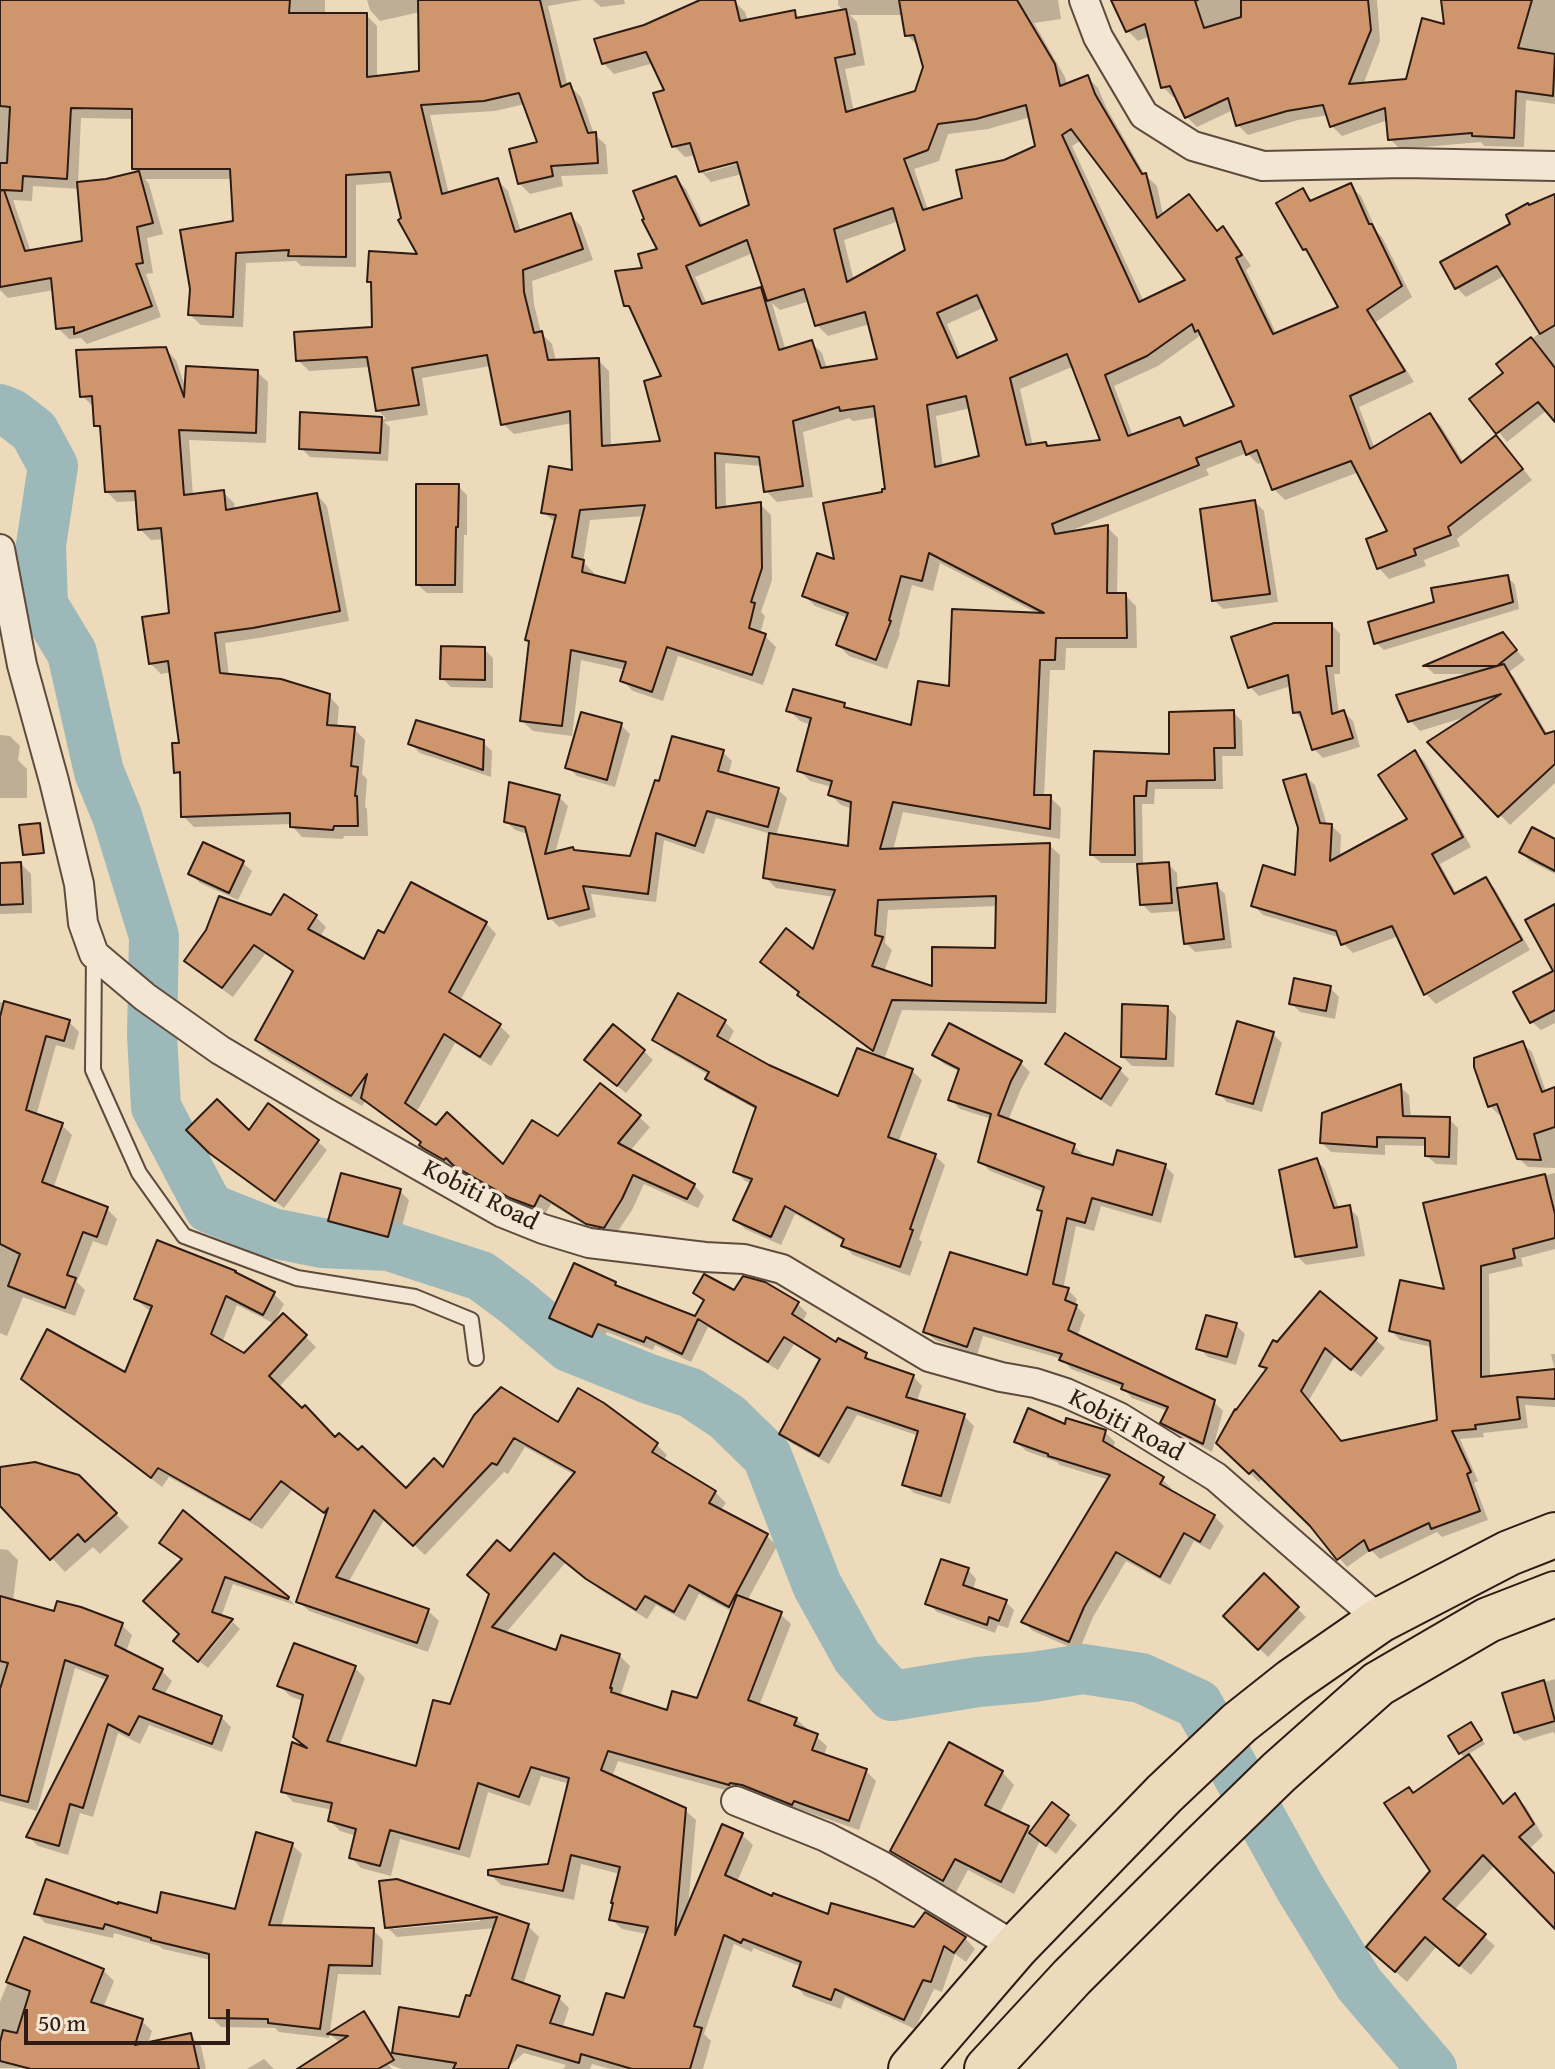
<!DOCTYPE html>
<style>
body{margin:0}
#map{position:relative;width:1555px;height:2069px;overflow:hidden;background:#eddabb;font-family:"Gentium Book Plus",serif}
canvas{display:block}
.scale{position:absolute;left:24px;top:2009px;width:206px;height:36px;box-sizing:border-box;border:4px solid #2e1b13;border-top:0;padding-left:10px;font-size:24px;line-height:28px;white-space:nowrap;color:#2e1b13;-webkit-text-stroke:6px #f3e7d3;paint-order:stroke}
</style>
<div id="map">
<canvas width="1555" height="2069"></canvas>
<div class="scale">50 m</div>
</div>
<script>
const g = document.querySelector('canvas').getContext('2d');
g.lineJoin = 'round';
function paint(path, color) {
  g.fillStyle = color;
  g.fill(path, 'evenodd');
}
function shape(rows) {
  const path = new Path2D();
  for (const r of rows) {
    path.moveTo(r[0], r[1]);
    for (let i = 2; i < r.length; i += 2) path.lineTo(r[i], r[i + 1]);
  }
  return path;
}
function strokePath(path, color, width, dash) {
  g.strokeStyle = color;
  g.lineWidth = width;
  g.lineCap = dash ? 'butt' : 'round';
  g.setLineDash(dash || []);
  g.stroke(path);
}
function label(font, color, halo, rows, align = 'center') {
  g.font = font + ' "Gentium Book Plus",serif';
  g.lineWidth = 7;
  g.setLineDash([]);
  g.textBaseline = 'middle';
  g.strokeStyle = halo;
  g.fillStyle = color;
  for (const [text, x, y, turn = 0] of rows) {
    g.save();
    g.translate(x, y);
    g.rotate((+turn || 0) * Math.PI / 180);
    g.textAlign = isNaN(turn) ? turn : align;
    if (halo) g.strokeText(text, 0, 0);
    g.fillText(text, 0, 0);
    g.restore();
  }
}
paint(shape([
 [0,0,325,0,325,15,366,15,377,26,377,78,421,72,420,12,380,21,370,10,367,0,582,0,548,6,568,87,570,86,581,97,594,134,606,145,608,174,561,176,563,186,530,194,519,183,539,143,525,104,495,111,430,115,449,194,497,180,508,191,521,232,570,215,581,226,593,260,532,281,534,304,541,333,552,344,556,361,598,360,609,371,611,447,662,443,664,378,635,314,626,305,644,270,659,250,675,178,686,189,704,227,752,206,742,174,711,182,701,171,696,155,685,157,674,146,666,91,654,63,614,74,603,63,734,1,745,12,748,21,794,12,801,19,845,12,838,5,838,0,1058,0,1061,19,1034,23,1065,77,1067,85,1088,78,1098,88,1106,107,1145,175,1157,186,1163,215,1189,196,1218,232,1223,229,1234,240,1251,266,1246,270,1277,335,1340,308,1313,258,1304,249,1303,191,1314,202,1350,186,1361,196,1377,232,1382,237,1412,297,1376,322,1414,382,1359,407,1375,449,1430,415,1441,426,1464,463,1507,449,1532,480,1457,539,1460,546,1424,560,1426,566,1389,579,1379,568,1390,533,1359,472,1285,500,1274,489,1264,462,1258,464,1247,453,1206,469,1209,475,1070,531,1071,533,1107,527,1118,538,1117,595,1125,595,1136,606,1137,648,1066,648,1065,670,1050,670,1044,797,1050,797,1061,808,1060,839,903,812,893,850,1049,845,1060,855,1056,1013,902,1010,884,1060,912,1071,922,1080,898,1143,935,1156,945,1165,919,1239,922,1242,910,1276,853,1255,844,1246,845,1242,795,1214,781,1245,745,1229,735,1219,752,1184,745,1181,736,1172,757,1110,717,1088,707,1078,709,1075,664,1049,654,1039,679,996,725,1022,734,1031,727,1044,768,1067,839,1099,881,1058,811,1005,800,995,834,897,776,888,765,877,771,834,716,818,704,854,664,840,656,902,591,894,596,917,559,927,550,918,528,834,515,830,506,821,559,797,568,806,555,853,576,852,631,858,723,752,732,761,728,776,778,790,787,798,776,836,850,848,853,809,841,805,830,794,832,787,810,781,799,770,812,725,800,721,789,710,844,705,848,710,912,727,951,688,1041,615,940,563,933,591,912,585,899,632,900,633,887,669,849,656,838,645,848,618,815,606,805,596,836,562,888,490,878,417,853,421,849,418,803,432,813,497,777,502,766,491,762,466,725,463,726,508,760,504,771,515,772,580,761,612,765,616,760,634,765,636,776,647,763,685,678,656,663,701,633,691,622,680,626,670,581,660,572,736,533,731,522,721,556,523,543,512,574,472,572,423,514,434,503,424,491,366,422,378,428,415,384,422,390,427,388,461,310,457,301,448,302,414,386,419,378,410,371,367,309,371,298,360,374,329,373,286,369,281,420,256,404,219,395,182,356,185,356,267,301,266,296,261,246,263,243,327,201,325,190,315,235,223,233,179,145,179,149,184,163,234,147,238,153,273,146,274,161,317,87,344,81,338,69,339,58,328,54,290,8,298,0,290],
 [850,15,904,15,907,35,918,46,925,68,916,93,854,112,845,69,865,65,857,22],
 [1031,117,1037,147,1005,162,965,200,928,210,914,169,939,161,948,134,988,129],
 [81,118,134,119,134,169,138,173,106,181,78,184],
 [1082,140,1188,281,1144,302,1072,146],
 [746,158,747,161,705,173,705,169],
 [33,186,80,189,85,243,31,252,13,200,32,201],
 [899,221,908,251,854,281,844,240],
 [753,253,768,297,760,289,707,304,695,277],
 [810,301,817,325,828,336,870,324,880,361,827,369,822,353,811,342,786,351,772,303,780,310],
 [985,307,1000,341,961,358,947,324],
 [1201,335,1237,407,1187,427,1180,419,1133,436,1114,386,1158,366],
 [1074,366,1103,442,1049,448,1046,444,1033,446,1020,389],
 [971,408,982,458,943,467,936,416],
 [644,516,627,585,593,577,594,573,583,562,590,520],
 [998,906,997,950,934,989,884,972,892,950,885,943,888,910],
 [593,0,624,0,625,4,601,7],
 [1110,0,1377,0,1380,41,1363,85,1407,81,1446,26,1443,0,1555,0,1555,104,1526,100,1524,147,1484,146,1481,142,1400,149,1390,139,1388,120,1342,136,1332,126,1329,115,1298,120,1248,135,1238,125,1233,110,1197,127,1187,117,1177,96,1173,97,1163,87,1150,36,1138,41,1128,31,1118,10],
 [1555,196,1555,419,1547,410,1507,442,1472,400,1506,373,1499,364,1541,332,1506,275,1466,297,1457,288,1529,207],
 [165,349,176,360,186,389,257,372,268,382,266,443,189,440,193,496,223,492,234,503,235,511,317,495,327,506,349,621,265,637,225,643,229,676,329,696,339,707,337,728,354,729,365,740,362,774,367,779,365,807,367,809,368,836,344,836,343,839,302,837,292,826,292,824,194,827,183,816,182,778,176,772,181,744,172,672,161,674,150,663,171,615,164,539,151,540,140,529,138,501,117,502,106,491,102,431,96,425,93,406,82,396],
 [458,486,467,495,467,535,464,535,463,593,427,593,418,585],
 [1255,502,1264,511,1278,602,1223,609,1214,600],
 [1508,577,1515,585,1519,609,1384,650,1376,643],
 [1332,625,1340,634,1340,674,1334,674,1339,714,1344,712,1353,721,1360,747,1323,758,1314,749,1304,721,1295,712,1291,686,1259,696,1250,687],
 [1503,634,1525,660,1509,672,1514,677,1548,735,1555,733,1555,783,1510,825,1430,743,1469,716,1420,731,1410,720,1472,674,1434,674,1427,667],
 [484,649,493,658,493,688,451,687,442,678],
 [1233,712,1242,721,1243,756,1222,756,1223,789,1155,789,1154,804,1142,804,1143,866,1168,864,1177,873,1178,890,1216,885,1225,894,1232,948,1195,952,1186,943,1182,911,1151,913,1142,904,1139,863,1101,863,1092,855,1096,753,1172,756],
 [621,725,630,734,615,787,577,776,568,767],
 [0,735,10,736,20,746,18,760,27,769,27,798,0,798],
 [482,742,492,751,491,777,420,753,411,744],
 [1415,753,1425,762,1471,847,1440,864,1457,895,1486,879,1495,889,1530,950,1436,1004,1426,994,1399,936,1353,953,1343,943,1341,938,1263,915,1254,906,1297,877,1305,776,1315,785,1327,825,1332,826,1341,835,1340,858,1410,820],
 [1555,841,1555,874,1530,861,1521,852],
 [243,863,252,871,238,900,200,883,191,874],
 [0,864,21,864,31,874,32,913,0,914],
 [272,917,316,917,326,927,320,937,365,962,385,936,486,923,496,934,460,1001,500,1026,510,1036,491,1066,455,1043,416,1113,504,1167,558,1139,639,1117,650,1127,630,1151,694,1185,704,1196,698,1208,644,1184,632,1210,614,1237,599,1234,551,1204,544,1216,523,1208,467,1176,458,1167,456,1170,436,1158,426,1148,430,1147,366,1100,362,1106,268,1051,258,1040,294,973,265,954,233,997,197,971,187,961],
 [1555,978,1555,1023,1541,1030,1532,1022],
 [1330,988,1339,997,1335,1019,1300,1012,1291,1003],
 [0,1002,69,1022,79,1032,74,1050,56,1045,36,1116,62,1125,72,1135,53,1189,107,1209,117,1219,107,1246,93,1241,77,1282,85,1290,75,1316,23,1297,7,1336,0,1333],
 [1167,1007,1176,1016,1174,1067,1132,1066,1123,1057],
 [1273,1034,1282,1043,1262,1112,1227,1102,1219,1093],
 [1522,1043,1532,1052,1546,1092,1555,1089,1555,1168,1528,1167,1518,1158,1502,1114,1499,1115,1490,1106],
 [644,1051,653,1060,626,1093,596,1069],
 [935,1055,1021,1063,1030,1072,1020,1091,1008,1121,1074,1146,1083,1155,1082,1158,1114,1167,1165,1166,1174,1175,1161,1223,1101,1206,1094,1231,1076,1226,1063,1289,1068,1290,1077,1299,1075,1305,1085,1315,1077,1337,1214,1402,1223,1411,1212,1452,1172,1431,1163,1422,1168,1411,1132,1398,1123,1388,1071,1369,1062,1359,983,1336,977,1355,935,1340,925,1331,1029,1278,1043,1214,1039,1209,1044,1192,990,1171,980,1161,992,1119,960,1109,951,1100,960,1072,944,1064],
 [1048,1063,1120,1070,1129,1079,1111,1107,1057,1072],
 [1400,1087,1409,1095,1411,1119,1449,1119,1458,1128,1457,1165,1436,1164,1427,1156,1427,1146,1385,1145,1385,1155,1331,1152,1322,1143],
 [269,1106,318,1142,327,1150,284,1208,220,1161,189,1130,249,1134],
 [1316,1160,1325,1169,1339,1209,1349,1208,1358,1217,1365,1256,1306,1265,1297,1256],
 [1555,1173,1555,1249,1521,1258,1523,1266,1489,1274,1490,1378,1555,1371,1551,1354,1555,1354,1555,1407,1525,1405,1528,1428,1483,1433,1484,1437,1460,1439,1478,1481,1474,1483,1488,1520,1442,1537,1437,1532,1380,1559,1371,1550,1347,1567,1313,1526,1263,1478,1259,1482,1219,1443,1267,1372,1261,1366,1321,1293,1385,1348,1361,1377,1335,1356,1308,1402,1342,1443,1439,1421,1432,1347,1400,1340,1391,1330,1447,1292,1425,1204],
 [400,1191,409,1200,397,1245,340,1229,331,1220],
 [615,1284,621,1289,696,1319,705,1302,696,1293,735,1292,765,1284,798,1304,807,1313,802,1323,837,1344,866,1355,874,1363,913,1376,922,1386,917,1401,964,1416,974,1426,950,1504,914,1493,904,1484,919,1436,857,1415,829,1464,791,1443,782,1433,821,1362,794,1344,778,1370,708,1327,691,1362,655,1345,653,1350,607,1332,601,1345,561,1327,552,1318],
 [274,1294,284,1304,275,1321,283,1315,316,1347,278,1388,335,1440,406,1491,444,1470,476,1417,559,1425,603,1404,657,1445,667,1455,663,1461,715,1492,726,1503,720,1511,767,1536,777,1546,747,1601,780,1614,791,1624,759,1706,796,1719,827,1746,824,1756,866,1771,876,1781,859,1830,804,1811,803,1814,740,1794,618,1761,612,1777,685,1810,696,1820,688,1907,742,1835,753,1845,737,1882,773,1898,829,1917,914,1929,925,1914,965,1938,975,1949,966,1962,955,1954,942,1992,934,1989,915,2029,845,1997,841,2009,805,1996,795,1985,802,1967,753,1948,752,1952,734,1944,704,2034,711,2041,703,2069,610,2069,592,2064,590,2069,563,2069,566,2065,524,2053,506,2069,402,2069,388,2064,392,2069,301,2069,340,2043,330,2034,364,2014,374,2024,393,2056,401,2009,460,2019,471,1999,496,1928,397,1937,387,1927,397,1881,528,1926,539,1937,523,1985,558,1997,569,2008,562,2029,594,2037,625,2001,647,1934,622,1929,611,1919,620,1874,581,1864,574,1900,501,1885,490,1874,549,1866,570,1784,541,1776,530,1806,488,1792,470,1858,400,1839,391,1876,361,1868,351,1857,357,1836,340,1831,330,1821,333,1810,293,1802,283,1791,311,1752,295,1736,303,1701,290,1696,279,1685,355,1668,365,1678,339,1747,418,1769,452,1707,511,1554,575,1475,525,1447,508,1474,504,1472,425,1555,385,1518,348,1583,428,1611,439,1621,428,1652,309,1611,298,1601,327,1516,292,1490,262,1529,169,1477,162,1487,34,1389,126,1374,152,1311,147,1309,136,1299],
 [237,1305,275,1324,244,1356,222,1343],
 [566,1562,599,1589,647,1619,656,1605,685,1621,699,1594,733,1612,698,1701,669,1712,620,1697,630,1666,619,1655,558,1653,505,1634],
 [479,1917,480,1921,393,1929,393,1925],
 [1236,1325,1245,1334,1236,1365,1208,1357,1199,1348],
 [1066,1426,1105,1432,1115,1442,1113,1449,1162,1479,1172,1489,1170,1492,1214,1516,1224,1526,1210,1550,1194,1541,1170,1585,1126,1561,1093,1617,1079,1651,1033,1631,1023,1621,1109,1480,1060,1465,1057,1462,1026,1451,1016,1441],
 [0,1469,78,1477,129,1527,100,1554,93,1547,65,1572,0,1503],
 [162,1542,288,1598,295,1605,233,1584,221,1617,232,1622,181,1634,184,1560],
 [0,1549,8,1550,18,1560,13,1601,56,1613,122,1625,132,1635,126,1652,162,1671,172,1681,164,1695,221,1717,231,1727,222,1752,149,1725,140,1744,118,1733,93,1817,80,1813,68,1855,38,1846,28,1836,108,1681,75,1668,37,1811,0,1801],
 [968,1570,976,1579,973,1590,1005,1601,1014,1610,1008,1628,998,1625,995,1633,937,1612,928,1603],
 [1264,1576,1306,1617,1268,1657,1226,1616],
 [233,1622,240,1629,208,1668,200,1662],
 [1555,1679,1555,1734,1553,1732,1524,1741,1515,1732,1504,1694],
 [1471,1725,1485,1744,1467,1755,1480,1768,1505,1805,1515,1796,1526,1807,1543,1836,1529,1849,1555,1876,1555,1931,1544,1919,1546,1917,1495,1865,1454,1910,1495,1946,1471,1975,1436,1947,1407,1982,1380,1958,1433,1871,1414,1794,1466,1759,1460,1753],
 [1002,1772,1014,1785,999,1814,1028,1828,1032,1832,1053,1804,1077,1825,1056,1854,1040,1841,1014,1894,968,1870,956,1892,905,1863,892,1850],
 [292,1845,302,1854,281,1927,373,1930,383,1940,381,1975,338,1974,329,2038,279,2032,275,2028,221,2027,211,2017,211,1960,163,1949,159,1946,114,1933,113,1938,45,1923,36,1913,119,1907,158,1915,236,1911],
 [25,1940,103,1970,114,1981,103,2008,142,2021,152,2031,148,2044,190,2035,201,2046,206,2069,0,2068,0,2002],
 [264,2059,274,2069,247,2069]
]), '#0003');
strokePath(shape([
 [0,409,12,414,34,431,53,466,41,545,43,605,72,653,99,772,117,816,154,936,152,1035,156,1107,209,1208,272,1233,322,1243,389,1246,481,1276,516,1302,569,1347,649,1379,691,1393,727,1417,767,1456,817,1585,857,1657,892,1696,978,1682,1033,1677,1083,1669,1141,1678,1198,1704,1300,1888,1359,1984,1432,2069]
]), '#9cb8b9', 50);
const building = shape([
 [0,0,290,0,289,13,367,13,367,77,419,71,418,0,540,0,561,87,570,83,588,133,596,132,598,163,551,166,553,176,518,184,509,149,537,142,519,93,484,101,421,105,442,194,498,178,515,232,571,213,583,249,523,270,524,292,534,333,542,331,548,360,599,358,602,446,660,441,644,381,661,376,629,306,624,306,615,271,642,268,638,254,657,249,642,220,644,219,633,191,676,176,700,226,749,205,737,162,699,172,690,143,672,147,653,93,664,90,646,52,602,64,594,39,644,25,700,0,735,0,740,21,795,10,796,18,846,9,855,54,835,58,846,112,915,91,923,67,914,35,905,36,899,0,1017,0,1055,64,1060,86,1088,75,1095,94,1142,174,1146,173,1157,218,1189,194,1217,231,1223,226,1242,255,1236,258,1273,334,1338,307,1306,249,1303,250,1276,203,1303,188,1310,201,1351,183,1369,224,1372,224,1402,286,1367,310,1405,371,1350,396,1370,449,1430,413,1461,463,1496,435,1523,469,1448,527,1451,535,1414,549,1416,555,1377,569,1366,539,1387,531,1351,461,1272,490,1257,450,1246,455,1241,441,1196,458,1199,465,1052,524,1055,534,1108,525,1107,593,1126,593,1127,638,1056,638,1055,660,1040,660,1034,795,1051,795,1050,829,893,802,880,849,1050,843,1046,1003,892,1000,873,1051,797,995,799,992,760,962,786,928,813,949,835,890,763,878,769,833,848,846,851,802,828,795,832,781,797,771,811,718,786,711,793,689,845,703,844,707,911,725,918,681,949,686,952,609,1044,613,929,553,922,581,901,576,889,620,891,621,876,660,836,645,848,613,802,596,817,553,834,559,823,503,882,492,882,489,885,489,874,406,840,411,839,407,793,421,803,486,764,492,759,457,715,453,716,508,761,502,762,568,751,602,755,603,749,628,766,634,752,675,667,647,652,692,620,681,626,662,571,650,562,726,520,721,529,641,525,640,556,515,541,513,549,466,572,470,570,411,501,425,487,355,412,368,419,405,376,411,367,357,296,361,294,332,372,327,371,282,367,282,369,251,417,254,398,220,401,218,390,172,346,175,346,257,288,256,289,250,236,253,233,317,188,315,190,289,180,230,233,221,230,169,132,169,132,109,71,108,67,179,23,176,22,191,4,190,25,251,82,241,77,182,106,179,139,171,153,223,137,227,143,263,136,264,152,306,74,334,74,327,56,329,51,278,0,287,0,191,3,190,0,190,0,163,7,163,10,107,0,106,0,0],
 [1026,105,1035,146,1004,160,956,170,962,198,923,210,904,159,928,150,938,124,976,119,1026,105],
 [1071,129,1145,227,1185,280,1139,302,1062,135,1071,129],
 [893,208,905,250,847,282,834,229,893,208],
 [747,240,767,301,804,289,815,326,865,312,877,359,821,368,812,340,779,350,761,287,702,304,686,266,747,240],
 [977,295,997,340,957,358,937,313,977,295],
 [1192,324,1195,332,1198,330,1234,406,1184,426,1180,417,1128,436,1105,375,1147,356,1192,324],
 [1067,354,1100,440,1047,446,1046,442,1026,445,1010,378,1067,354],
 [966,396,979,456,935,467,927,405,966,396],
 [645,505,625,583,582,572,584,560,572,557,580,510,645,505],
 [996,896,995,948,932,947,932,986,872,966,883,937,875,935,878,900,996,896],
 [1111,0,1198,0,1195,1,1204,28,1241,17,1241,0,1368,0,1371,30,1349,84,1406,79,1422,18,1444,24,1441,0,1532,0,1518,48,1555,54,1553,96,1516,91,1514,138,1472,136,1472,133,1388,140,1385,108,1330,127,1323,105,1287,111,1236,126,1228,98,1185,118,1170,86,1161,88,1145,24,1126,32,1111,0],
 [1555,194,1555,325,1540,334,1497,266,1455,289,1440,262,1510,224,1506,215,1528,203,1529,205,1555,194],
 [1531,337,1555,368,1555,422,1538,402,1496,434,1469,399,1503,373,1496,364,1531,337],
 [166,347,184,397,186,366,258,370,256,433,179,430,184,495,224,490,226,510,317,493,340,611,253,628,215,633,220,673,281,679,330,694,327,725,355,727,351,766,358,767,355,796,357,796,358,826,334,826,333,830,290,827,290,813,181,817,180,772,174,773,172,743,179,743,168,661,149,664,142,617,169,613,161,528,138,530,135,491,105,492,100,426,94,426,92,396,80,397,76,350,166,347],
 [300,412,382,417,380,453,299,449,300,412],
 [416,484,459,484,458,527,456,527,455,585,416,585,416,484],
 [1255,500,1270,594,1212,601,1200,509,1255,500],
 [1508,575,1513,602,1374,644,1368,622,1434,602,1431,588,1508,575],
 [1274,623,1332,623,1332,666,1326,666,1332,714,1344,710,1353,738,1312,750,1300,712,1293,713,1288,675,1248,688,1231,637,1274,623],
 [1503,632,1517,650,1497,666,1423,666,1503,632],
 [441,646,485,647,485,680,440,679,441,646],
 [1504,664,1545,734,1555,731,1555,764,1498,817,1427,742,1501,694,1408,722,1396,695,1504,664],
 [1234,710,1235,748,1214,748,1215,780,1147,781,1146,796,1134,796,1135,855,1090,855,1094,751,1169,754,1169,712,1234,710],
 [581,712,622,723,607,780,565,768,581,712],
 [416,720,484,740,483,770,408,744,416,720],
 [672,736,724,750,718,771,779,788,768,827,707,811,695,846,656,833,648,894,583,886,589,909,548,919,525,827,504,822,509,782,560,795,545,854,573,847,574,850,630,856,655,780,659,781,672,736],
 [1415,750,1463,837,1432,854,1454,894,1486,877,1522,940,1424,995,1392,926,1341,945,1336,931,1251,906,1263,865,1295,875,1298,828,1283,780,1306,774,1320,823,1332,824,1330,861,1407,819,1378,775,1415,750],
 [40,823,44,853,23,855,19,825,40,823],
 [1532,827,1555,839,1555,871,1519,852,1532,827],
 [203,842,244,861,229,893,188,874,203,842],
 [21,862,23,904,0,905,0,863,21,862],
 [1169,862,1172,903,1140,905,1137,864,1169,862],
 [411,882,487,922,449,992,501,1024,480,1057,444,1034,405,1103,436,1125,447,1112,503,1164,532,1120,558,1136,600,1083,641,1115,618,1143,695,1184,687,1199,633,1175,622,1199,604,1228,586,1224,540,1195,534,1207,510,1198,454,1166,446,1158,444,1160,423,1148,419,1145,421,1142,361,1098,367,1074,351,1096,255,1040,293,971,254,945,222,988,184,961,206,930,219,896,271,915,284,894,317,915,308,929,364,959,378,930,384,933,411,882],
 [1217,883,1224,939,1184,944,1177,888,1217,883],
 [1555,904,1555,1010,1530,1023,1513,992,1553,971,1525,920,1555,904],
 [1294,978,1331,986,1326,1011,1289,1004,1294,978],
 [678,993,726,1020,717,1036,769,1065,838,1096,857,1048,913,1069,888,1137,936,1154,910,1229,913,1230,900,1267,841,1246,844,1239,785,1206,771,1237,733,1220,752,1179,733,1172,756,1107,705,1079,709,1072,652,1040,678,993],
 [4,1001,70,1020,64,1041,46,1036,26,1110,63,1123,42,1182,108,1207,97,1237,83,1232,67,1275,76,1278,65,1308,8,1286,20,1254,0,1244,0,1017,4,1001],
 [1122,1004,1168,1006,1166,1059,1121,1057,1122,1004],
 [1237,1021,1274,1032,1253,1104,1216,1094,1237,1021],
 [949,1023,1022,1061,1011,1081,998,1115,1075,1144,1072,1153,1113,1165,1117,1150,1166,1164,1152,1215,1092,1198,1085,1223,1067,1218,1053,1284,1069,1288,1065,1300,1077,1305,1068,1330,1215,1400,1203,1444,1160,1423,1168,1407,1121,1389,1123,1384,1059,1360,1062,1354,974,1328,967,1347,923,1332,950,1252,1027,1275,1042,1211,1037,1210,1044,1187,978,1162,991,1114,948,1100,959,1069,932,1055,949,1023],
 [613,1024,645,1050,617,1086,584,1060,613,1024],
 [1065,1033,1121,1068,1101,1099,1045,1064,1065,1033],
 [1523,1041,1542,1092,1555,1087,1555,1127,1534,1134,1541,1160,1517,1159,1497,1104,1488,1107,1474,1067,1474,1058,1523,1041],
 [1401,1084,1403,1116,1450,1117,1449,1157,1425,1156,1425,1138,1377,1137,1377,1147,1320,1143,1322,1113,1401,1084],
 [217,1099,249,1130,268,1103,319,1140,275,1201,209,1153,186,1130,217,1099],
 [1317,1158,1334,1208,1350,1205,1357,1247,1295,1257,1279,1170,1317,1158],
 [341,1173,401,1189,388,1237,328,1221,341,1173],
 [1545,1174,1555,1214,1555,1238,1513,1249,1515,1258,1481,1266,1481,1377,1555,1369,1555,1399,1517,1397,1520,1419,1475,1425,1476,1429,1452,1431,1471,1472,1467,1474,1480,1511,1431,1529,1429,1523,1369,1551,1364,1540,1337,1560,1310,1526,1253,1470,1249,1474,1216,1443,1235,1409,1236,1410,1267,1368,1259,1366,1273,1340,1277,1342,1320,1291,1377,1338,1351,1370,1325,1348,1301,1391,1341,1441,1437,1420,1430,1341,1389,1331,1400,1280,1444,1289,1423,1203,1545,1174],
 [157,1240,236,1271,235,1272,275,1292,263,1315,226,1296,211,1334,244,1353,283,1313,307,1335,269,1376,302,1408,305,1405,335,1437,339,1433,358,1450,362,1446,406,1488,434,1458,443,1467,474,1415,501,1387,558,1422,578,1388,604,1403,658,1443,652,1452,716,1491,709,1503,768,1534,729,1607,689,1585,674,1612,645,1596,636,1610,586,1579,554,1553,492,1627,556,1650,561,1635,620,1654,610,1688,612,1688,611,1692,667,1710,672,1691,697,1698,737,1595,782,1612,748,1700,797,1718,794,1725,818,1734,812,1750,867,1769,849,1821,794,1801,792,1805,742,1785,730,1783,729,1785,608,1751,601,1770,686,1808,675,1935,722,1824,743,1833,725,1875,772,1896,773,1893,828,1914,831,1903,914,1927,925,1912,966,1937,954,1953,944,1946,931,1982,923,1980,904,2020,835,1989,831,2000,793,1986,801,1962,743,1939,741,1943,724,1935,694,2026,702,2028,690,2069,632,2069,581,2054,579,2063,517,2045,508,2069,453,2069,456,2063,392,2053,399,2007,459,2017,466,1995,470,1996,497,1917,385,1928,379,1881,397,1879,529,1924,512,1979,560,1996,550,2023,593,2035,606,1993,624,1998,648,1927,609,1920,613,1903,611,1903,620,1867,571,1855,563,1891,488,1875,488,1870,548,1864,569,1778,531,1767,519,1797,478,1783,459,1849,390,1830,380,1866,349,1858,356,1829,328,1821,332,1803,281,1792,292,1742,307,1748,293,1737,303,1695,277,1686,294,1643,356,1666,327,1741,416,1766,433,1700,450,1704,489,1594,467,1575,497,1540,510,1551,575,1472,514,1438,497,1465,492,1463,413,1546,374,1510,336,1577,429,1609,417,1643,296,1602,328,1508,324,1513,281,1481,250,1520,158,1468,151,1478,21,1379,47,1329,125,1372,152,1306,134,1299,157,1240],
 [574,1263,616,1282,615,1285,695,1316,704,1300,693,1293,704,1274,734,1290,743,1276,765,1282,799,1302,792,1314,836,1342,838,1338,867,1353,865,1358,914,1375,906,1397,965,1414,941,1496,902,1485,918,1431,847,1407,819,1456,779,1434,820,1359,784,1337,768,1362,698,1319,682,1354,646,1337,644,1342,598,1324,592,1337,549,1318,574,1263],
 [1206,1315,1237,1323,1227,1357,1196,1349,1206,1315],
 [1028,1408,1065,1424,1066,1418,1106,1430,1103,1441,1164,1477,1160,1484,1215,1515,1200,1542,1184,1533,1160,1577,1116,1552,1084,1607,1069,1642,1021,1622,1110,1475,1048,1456,1048,1454,1014,1442,1028,1408],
 [35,1462,79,1475,117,1513,85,1542,78,1534,50,1560,0,1506,0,1467,35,1462],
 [183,1510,289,1597,288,1599,225,1577,212,1612,233,1619,198,1662,173,1641,179,1634,143,1601,182,1559,159,1543,183,1510],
 [941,1559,969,1568,963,1585,1007,1600,999,1621,989,1617,987,1625,925,1604,941,1559],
 [1264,1573,1299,1607,1258,1650,1223,1616,1264,1573],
 [0,1596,54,1611,57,1601,81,1607,123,1623,115,1645,163,1669,153,1689,222,1716,212,1744,139,1716,129,1735,108,1724,83,1808,70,1804,59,1846,26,1837,108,1676,65,1660,28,1802,0,1795,0,1689,8,1663,0,1661,0,1596],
 [1544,1680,1555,1721,1514,1733,1502,1693,1544,1680],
 [1471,1722,1482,1740,1459,1754,1448,1736,1471,1722],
 [949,1742,1003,1771,985,1805,1029,1826,1001,1882,955,1859,943,1881,890,1851,949,1742],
 [1469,1754,1503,1804,1515,1793,1534,1824,1519,1837,1555,1874,1555,1929,1483,1855,1443,1899,1486,1934,1459,1966,1425,1937,1395,1972,1366,1947,1430,1871,1384,1803,1409,1787,1413,1793,1469,1754],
 [1052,1802,1069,1815,1046,1846,1029,1833,1052,1802],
 [256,1832,293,1843,269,1925,374,1928,372,1966,329,1965,320,2029,268,2023,268,2019,209,2018,209,1954,151,1940,151,1938,105,1924,103,1929,34,1914,46,1879,118,1904,118,1902,157,1913,161,1892,235,1909,256,1832],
 [24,1937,104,1969,91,2002,143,2019,135,2045,191,2033,199,2069,31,2069,0,2061,0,2042,3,2030,17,2033,30,1991,6,1982,24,1937],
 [364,2011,394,2060,378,2069,297,2069,348,2036,327,2034,364,2011]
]);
paint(building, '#cf956c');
strokePath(building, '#2e1b13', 2);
const service = shape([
 [94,954,93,1070,139,1173,184,1236,297,1278,415,1297,471,1320,476,1358]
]);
const minor = shape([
 [1084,0,1098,37,1144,115,1193,146,1263,166,1404,163,1555,166],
 [0,549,22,665,54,781,79,884,83,923,94,954,145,997,220,1050,323,1111,503,1213,543,1229,589,1243,705,1257,744,1259,782,1269,929,1357,1001,1377,1035,1383,1066,1393,1119,1417,1216,1477,1380,1620],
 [736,1801,826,1837,882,1866,1016,1947]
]);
const primary = shape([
 [911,2069,1016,1947,1164,1794,1239,1723,1292,1681,1380,1620,1509,1553,1555,1535],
 [987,2069,1072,1977,1201,1848,1279,1772,1378,1684,1488,1620,1555,1594]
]);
strokePath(service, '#5e4b3d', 18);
strokePath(minor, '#5e4b3d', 32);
strokePath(primary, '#2e1b13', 48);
strokePath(service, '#f3e7d3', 14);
strokePath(minor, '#f3e7d3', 28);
strokePath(primary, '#eddabb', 44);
label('26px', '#2e1b13', '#f3e7d3', [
 ["Kobiti Road",480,1196,27],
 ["Kobiti Road",1126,1426,28]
]);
</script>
